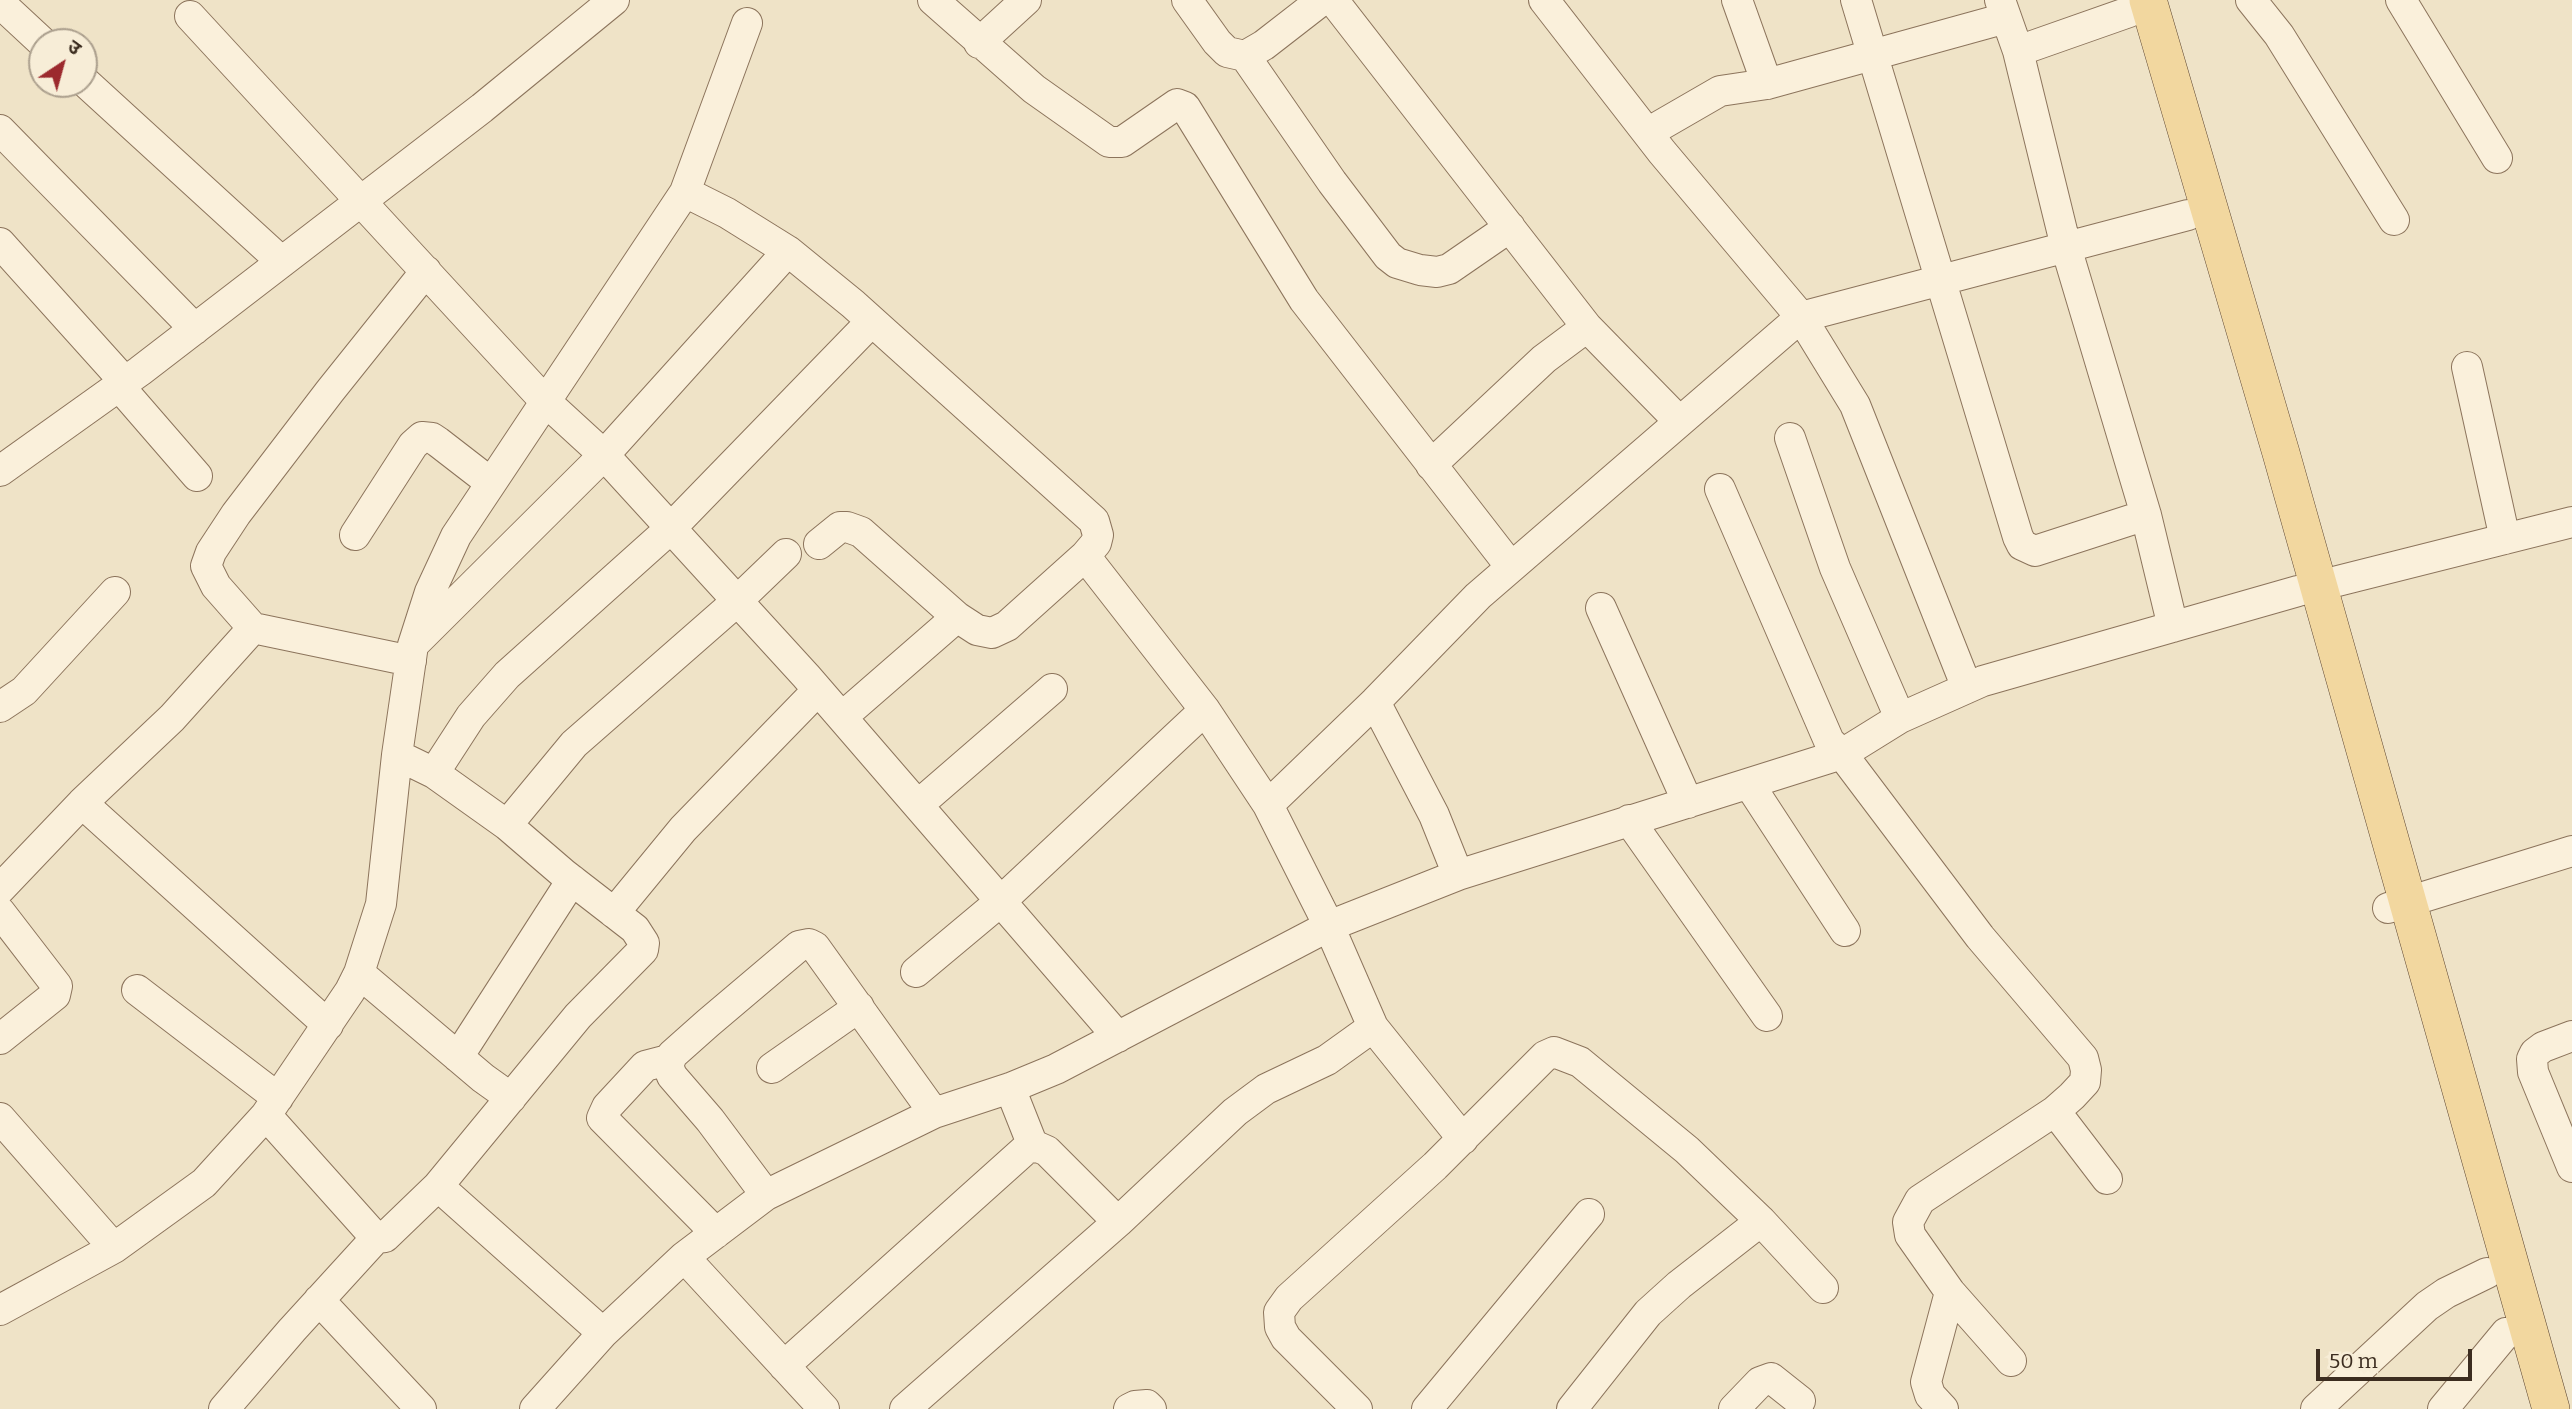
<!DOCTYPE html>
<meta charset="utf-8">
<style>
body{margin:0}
#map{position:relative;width:2572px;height:1409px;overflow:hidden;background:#efe3c7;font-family:Bitter,"Noto Sans Devanagari",serif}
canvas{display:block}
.north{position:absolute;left:28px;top:28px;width:70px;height:70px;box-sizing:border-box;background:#f7edd7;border:2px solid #aca08e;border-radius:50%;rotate:36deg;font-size:19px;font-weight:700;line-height:28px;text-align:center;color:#3c2d20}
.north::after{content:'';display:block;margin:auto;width:24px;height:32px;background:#9c2a2e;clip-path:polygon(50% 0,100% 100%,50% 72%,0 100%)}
.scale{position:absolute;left:2316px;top:1349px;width:156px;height:32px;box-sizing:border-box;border:4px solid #3c2d20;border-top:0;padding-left:9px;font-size:21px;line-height:24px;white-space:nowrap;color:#3c2d20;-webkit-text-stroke:5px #f7edd7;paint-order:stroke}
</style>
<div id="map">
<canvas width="2572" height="1409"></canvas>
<div class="north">उ</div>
<div class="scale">50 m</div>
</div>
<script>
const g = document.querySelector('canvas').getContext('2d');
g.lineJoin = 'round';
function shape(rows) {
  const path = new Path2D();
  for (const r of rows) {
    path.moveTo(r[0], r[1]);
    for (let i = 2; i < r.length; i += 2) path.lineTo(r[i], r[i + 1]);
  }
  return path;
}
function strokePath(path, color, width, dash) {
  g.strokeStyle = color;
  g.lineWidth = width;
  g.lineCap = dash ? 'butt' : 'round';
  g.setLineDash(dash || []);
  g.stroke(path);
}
const minor = shape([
 [933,0,1034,89,1109,142,1122,142,1177,104,1185,107,1304,300,1511,567],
 [1187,0,1217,42,1227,52,1245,56,1264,45,1322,0],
 [1333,0,1587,327,1679,421],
 [1544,0,1662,152,1801,317,1855,405,1967,688],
 [1737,0,1767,84],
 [1856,0,2018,537,2022,545,2035,551,2146,515,2173,627],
 [2000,0,2018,51,2066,247,2146,515],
 [2251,0,2279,35,2394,220],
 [2401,0,2497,158],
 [0,3,42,42],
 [190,16,544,400,604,455,806,676,1118,1037],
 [979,43,1026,0],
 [2018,51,2129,12],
 [1245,56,1332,182,1388,256,1397,263,1420,270,1437,272,1449,269,1510,227],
 [84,81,282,262],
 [0,130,195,329],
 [1649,132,1720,91,1767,84,2006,18],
 [685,192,727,213,788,251,853,304,1094,521,1098,535,1096,543,1085,556,1007,626,992,633,977,630,957,617,861,532,847,527,840,527,819,544],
 [0,243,125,382],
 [2467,367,2505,539],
 [119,386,197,476],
 [1790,438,1835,568,1900,718],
 [1431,465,1544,359,1587,327],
 [0,471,140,371,482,108,614,0],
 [1720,489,1829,741,1842,754,1980,937,2083,1058,2086,1070,2085,1082,2072,1096,2055,1111,1920,1200,1908,1222,1910,1235,1950,1292,2011,1361],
 [355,535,413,445,422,437,432,438,438,442,491,483],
 [1085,556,1205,710,1268,805,1329,926,1373,1027,1463,1139],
 [1601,608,1688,803],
 [417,641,604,455,788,251],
 [411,661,253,628,216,586,206,566,211,552,236,514,330,391,426,271],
 [1375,702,1434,815,1458,875],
 [0,707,24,691,115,592],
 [842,717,957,617],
 [434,773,471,716,507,675,670,529,871,322],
 [1749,784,1845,931],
 [82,803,328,1025],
 [918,805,1052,689],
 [1268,805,1375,702,1478,596,1801,317,2188,215],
 [1629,820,1767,1016],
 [507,825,574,744,735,603,786,554],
 [0,889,82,803,172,718,253,628],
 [2388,908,2572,851],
 [0,912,57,986,55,995,0,1039],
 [614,913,683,829,818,690],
 [916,972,1001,901,1205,710],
 [359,973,483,1078,511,1098],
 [137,990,278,1098],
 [2572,1036,2543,1047,2535,1053,2532,1059,2533,1072,2572,1167],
 [458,1057,572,880],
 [668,1060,645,1066,607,1107,602,1118,716,1233],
 [772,1068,859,1007],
 [1010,1088,1033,1146],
 [2055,1111,2107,1179],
 [266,1115,376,1238],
 [0,1118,114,1248],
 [438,1186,603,1333],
 [766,1195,710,1120,672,1076,668,1066,672,1055,708,1023,799,946,809,944,815,947,934,1113],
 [684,1257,824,1409],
 [319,1300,421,1409],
 [0,1310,114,1248,204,1183,266,1115,350,991,359,973,381,904,397,755,413,645,430,592,456,536,685,192,747,23],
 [784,1366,1027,1148,1038,1147,1047,1151,1118,1222],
 [224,1409,292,1330,376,1238,385,1237,438,1186,578,1016,643,950,644,943,635,929,564,874,507,825,434,773,397,755],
 [535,1409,603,1333,684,1257,766,1195,934,1113,1010,1088,1056,1069,1329,926,1458,875,1842,754,1900,718,1983,681,2298,591,2572,522],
 [905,1409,1118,1222,1235,1112,1266,1089,1327,1060,1373,1027],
 [1129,1409,1135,1406,1147,1405,1151,1409],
 [1357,1409,1286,1338,1280,1327,1279,1312,1289,1298,1435,1166,1545,1056,1554,1052,1580,1062,1687,1150,1761,1221,1823,1288],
 [1427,1409,1589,1214],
 [1572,1409,1648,1313,1679,1285,1761,1221],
 [1734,1409,1760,1382,1771,1378,1800,1401],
 [1943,1409,1930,1395,1926,1382,1950,1292],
 [2316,1409,2427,1306,2446,1293,2487,1273],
 [2443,1409,2506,1333]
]);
const major = shape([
 [2148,0,2281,453,2551,1409]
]);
strokePath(minor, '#8c745c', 32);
strokePath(major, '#5a4330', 38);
strokePath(minor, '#faf0db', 30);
strokePath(major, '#f2d79f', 37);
</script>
